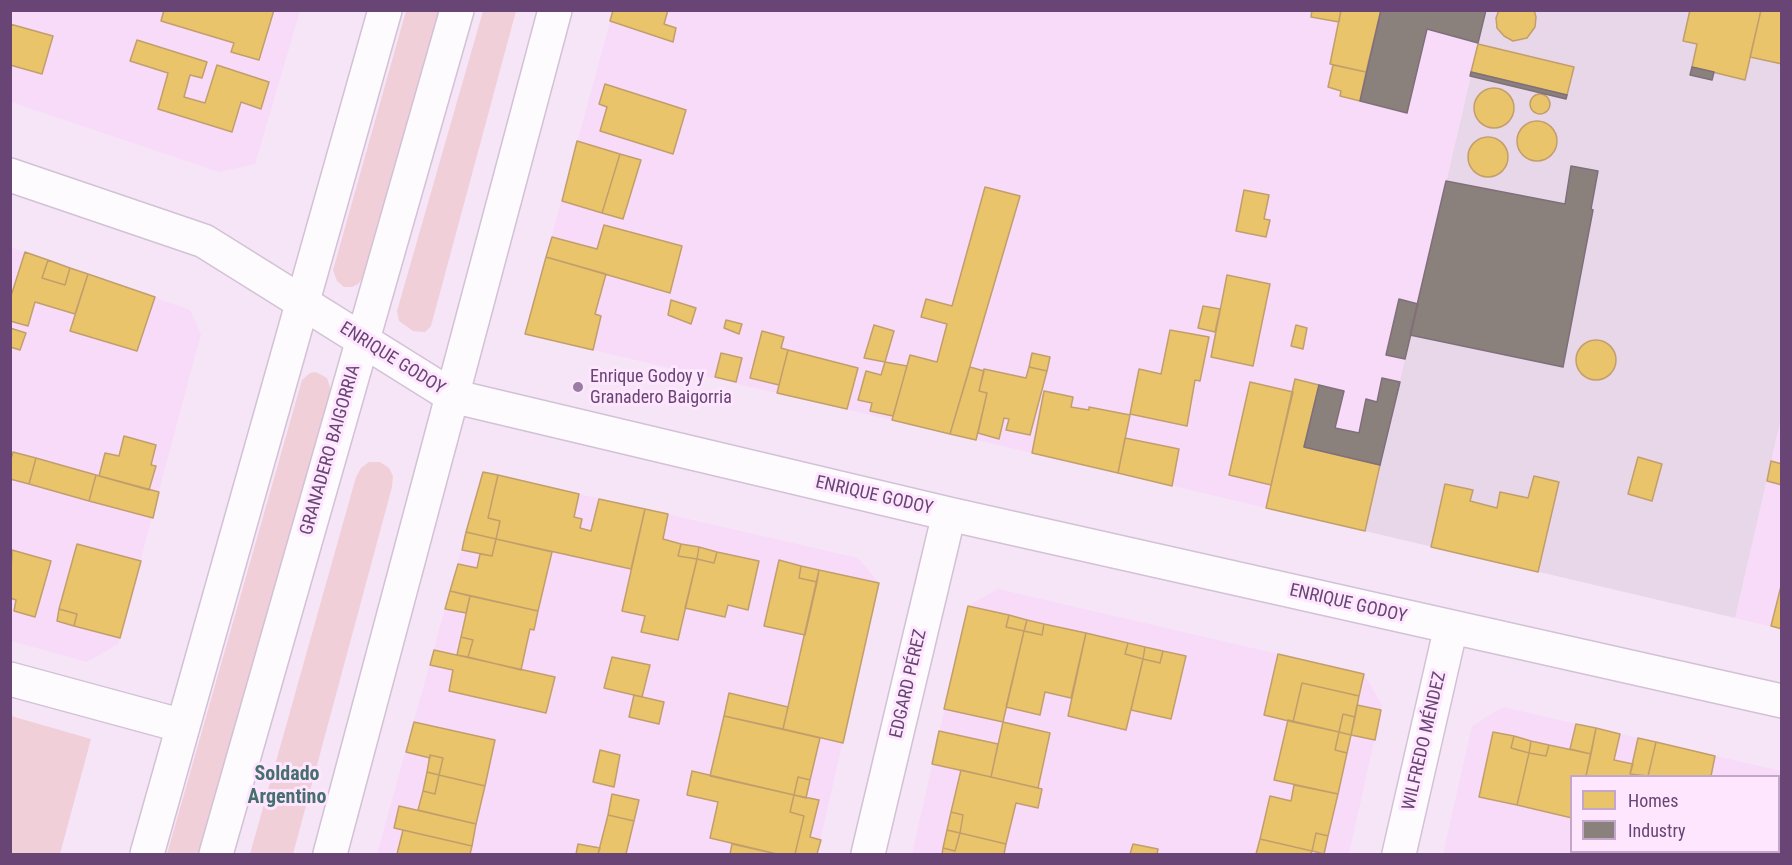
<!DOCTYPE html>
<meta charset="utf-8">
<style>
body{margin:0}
#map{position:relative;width:1792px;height:865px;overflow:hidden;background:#f6e5f7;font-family:"Roboto Condensed",sans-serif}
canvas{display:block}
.frame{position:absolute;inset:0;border:12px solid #684575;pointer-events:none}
.legend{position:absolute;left:1570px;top:775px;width:210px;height:78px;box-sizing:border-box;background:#ffe6ff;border:2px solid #c3a6c8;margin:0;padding:8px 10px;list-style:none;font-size:18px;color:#684575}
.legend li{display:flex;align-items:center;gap:12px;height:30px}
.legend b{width:30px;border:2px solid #c3a6c8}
</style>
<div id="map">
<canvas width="1792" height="865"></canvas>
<div class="frame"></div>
<ul class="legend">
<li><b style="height:16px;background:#e9c46a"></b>Homes</li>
<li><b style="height:16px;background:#8a817c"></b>Industry</li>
</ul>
</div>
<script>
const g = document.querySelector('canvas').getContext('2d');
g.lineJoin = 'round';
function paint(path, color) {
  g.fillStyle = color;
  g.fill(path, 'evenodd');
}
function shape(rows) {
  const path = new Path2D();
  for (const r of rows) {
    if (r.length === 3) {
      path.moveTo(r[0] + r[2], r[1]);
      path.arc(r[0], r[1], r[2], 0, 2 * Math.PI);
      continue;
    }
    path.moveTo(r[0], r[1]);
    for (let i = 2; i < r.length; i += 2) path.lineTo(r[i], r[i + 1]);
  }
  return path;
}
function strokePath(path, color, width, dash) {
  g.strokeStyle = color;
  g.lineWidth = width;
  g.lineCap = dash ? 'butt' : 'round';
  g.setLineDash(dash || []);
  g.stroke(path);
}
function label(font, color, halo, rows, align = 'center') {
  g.font = font + ' "Roboto Condensed",sans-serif';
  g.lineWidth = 6;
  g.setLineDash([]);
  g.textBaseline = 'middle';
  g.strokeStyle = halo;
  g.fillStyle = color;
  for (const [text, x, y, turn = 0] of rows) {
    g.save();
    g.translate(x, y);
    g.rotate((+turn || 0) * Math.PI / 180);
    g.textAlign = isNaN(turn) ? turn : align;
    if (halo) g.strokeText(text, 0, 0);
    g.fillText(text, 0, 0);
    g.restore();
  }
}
paint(shape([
 [11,11,300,11,255,164,219,172,11,102],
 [613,11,1486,11,1365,531,525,334],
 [10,247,190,310,201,334,118,644,87,662,11,641],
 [1781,418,1781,629,1735,618],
 [483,472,858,558,879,583,817,854,377,854],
 [998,589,1364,674,1382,705,1349,854,912,854,968,606],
 [1503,707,1781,771,1781,854,1443,854,1472,726],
 [1572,776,1778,776,1778,852,1572,852]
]), '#f7dbf9');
paint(shape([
 [1486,11,1781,11,1781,418,1735,618,1365,531]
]), '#e7d7e9');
paint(shape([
 [406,11,439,11,362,279,358,284,352,287,344,287,337,281,333,270],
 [483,11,516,11,431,326,425,332,413,331,399,321,397,311],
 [316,372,327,378,331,390,199,854,167,854,302,380,310,373],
 [369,462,380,462,389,468,393,476,392,487,293,854,250,854,356,477,361,468],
 [11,716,91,739,60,854,11,854]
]), '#f0cfd8');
const homes = shape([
 [164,10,274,10,259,60,231,52,234,43,161,21,164,10],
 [613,10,668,10,664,24,676,28,673,42,610,21,613,10],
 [1312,10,1341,10,1339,22,1311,17,1312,10],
 [1341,10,1381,10,1366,72,1330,64,1341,10],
 [1534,10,1536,17,1535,27,1527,38,1513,41,1504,36,1497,28,1496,18,1499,10,1534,10],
 [1690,10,1761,10,1745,80,1692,67,1697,44,1683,41,1690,10],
 [1761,10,1782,10,1782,64,1750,57,1761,10],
 [10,24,53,36,42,74,10,65,10,24],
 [137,40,207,62,202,78,190,75,184,97,205,103,217,65,269,82,261,109,241,102,232,132,158,109,168,73,130,61,137,40],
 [1478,44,1574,67,1567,95,1471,72,1478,44],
 [1333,65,1366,72,1360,101,1340,96,1341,91,1328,87,1333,65],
 [605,84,686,110,673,154,600,131,607,107,599,104,605,84],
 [1494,108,20],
 [1540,104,10],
 [1537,141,20],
 [1488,157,20],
 [577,141,620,154,602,213,562,201,577,141],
 [620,154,641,160,623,219,602,213,620,154],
 [985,187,1020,196,950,434,892,420,910,355,937,362,947,324,921,317,926,299,952,306,985,187],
 [1244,190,1269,195,1264,219,1270,220,1266,237,1236,231,1244,190],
 [604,225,682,246,670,293,546,257,552,237,597,249,604,225],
 [25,252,48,260,42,278,65,285,70,268,88,274,75,314,35,302,28,326,10,321,10,299,25,252],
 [546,257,606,274,595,314,601,316,593,350,525,334,546,257],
 [48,260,70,268,65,285,42,278,48,260],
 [88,274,155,297,137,351,70,331,88,274],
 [1227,275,1270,284,1253,366,1211,357,1227,275],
 [671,300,696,308,691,324,668,315,671,300],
 [1203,306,1220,309,1215,332,1198,328,1203,306],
 [726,320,742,324,739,334,724,328,726,320],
 [874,325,894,331,885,362,864,358,874,325],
 [1296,325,1307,328,1303,349,1291,346,1296,325],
 [10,328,26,333,20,350,10,347,10,328],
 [1170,330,1209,337,1200,381,1195,380,1187,426,1130,414,1139,369,1161,374,1170,330],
 [762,331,784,337,781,348,788,350,779,385,750,378,762,331],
 [1596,360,20],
 [788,350,858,368,847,409,777,393,788,350],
 [721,353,742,358,736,382,715,377,721,353],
 [1032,353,1050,357,1047,371,1029,367,1032,353],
 [885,362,907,366,893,416,870,411,872,403,858,400,866,371,881,375,885,362],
 [970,367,984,371,979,391,987,393,976,440,950,434,970,367],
 [1029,367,1047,371,1030,435,1006,430,1009,419,1004,418,999,439,978,433,987,393,979,391,984,369,1026,378,1029,367],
 [1295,379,1319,385,1304,447,1380,465,1365,531,1266,508,1295,379],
 [1250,382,1293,392,1271,485,1229,475,1250,382],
 [1044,391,1073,397,1071,407,1089,410,1089,407,1130,415,1118,473,1032,453,1044,391],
 [124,436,156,445,151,465,156,466,149,490,99,476,105,453,119,456,124,436],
 [1125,438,1179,449,1172,486,1118,473,1125,438],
 [13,452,36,458,29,484,10,479,10,462,13,452],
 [1638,457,1662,464,1652,501,1628,494,1638,457],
 [36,458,96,475,89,501,29,484,36,458],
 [1771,461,1782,464,1782,485,1767,481,1771,461],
 [483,472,498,475,488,518,500,521,496,539,466,532,483,472],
 [96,475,159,492,153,518,89,501,96,475],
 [498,475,579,494,574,517,582,519,580,528,591,531,599,499,645,509,631,569,496,539,500,521,488,518,498,475],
 [1534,476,1559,482,1538,572,1431,547,1445,484,1473,490,1470,501,1497,508,1500,492,1528,498,1534,476],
 [645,509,668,514,663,539,681,544,678,556,697,559,678,640,641,632,645,616,622,611,645,509],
 [466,532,496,539,492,556,462,550,466,532],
 [496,539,552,552,538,611,450,591,458,564,477,568,480,554,492,556,496,539],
 [77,544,141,561,120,638,74,626,77,614,59,609,77,544],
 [681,544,699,547,697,559,678,556,681,544],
 [699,547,717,552,714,563,697,559,699,547],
 [12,550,51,561,35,617,14,611,16,600,10,598,12,550],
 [717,552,759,561,748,610,728,605,725,617,685,608,697,559,714,563,717,552],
 [779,560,801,566,799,578,817,582,805,635,764,626,779,560],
 [801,566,819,570,817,582,799,578,801,566],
 [819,570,879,583,843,743,783,729,819,570],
 [1782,582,1782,629,1771,626,1782,582],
 [450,591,470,596,466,613,445,609,450,591],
 [470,596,538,611,534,630,530,629,521,670,468,657,473,640,461,637,470,596],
 [968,606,1009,615,1006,627,1024,631,1003,722,944,709,968,606],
 [59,609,77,614,74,626,57,621,59,609],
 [1009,615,1027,620,1024,631,1006,627,1009,615],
 [1027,620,1044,624,1042,635,1024,631,1027,620],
 [1044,624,1086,633,1071,698,1045,692,1040,715,1006,707,1024,631,1042,635,1044,624],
 [1086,633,1128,643,1125,654,1143,659,1126,730,1068,716,1086,633],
 [461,637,473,640,468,657,457,655,461,637],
 [1128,643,1145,647,1143,659,1125,654,1128,643],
 [1145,647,1163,651,1160,663,1143,659,1145,647],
 [434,650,555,677,546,713,449,691,453,670,430,665,434,650],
 [1163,651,1186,656,1171,719,1131,710,1143,659,1160,663,1163,651],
 [1278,654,1364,674,1359,696,1302,683,1293,722,1264,715,1278,654],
 [612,657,650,665,642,697,604,688,612,657],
 [1302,683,1359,696,1355,717,1343,714,1339,732,1293,722,1302,683],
 [729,693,788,707,783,729,724,716,729,693],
 [634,695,664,702,659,724,629,717,634,695],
 [1357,705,1381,710,1375,740,1351,735,1357,705],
 [1343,714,1355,717,1351,735,1339,732,1343,714],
 [724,716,820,738,810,780,798,777,794,795,710,776,724,716],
 [1288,720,1339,732,1335,750,1347,753,1338,794,1274,780,1288,720],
 [414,722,495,740,485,786,439,775,443,758,430,755,430,758,406,752,414,722],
 [1003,722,1050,733,1038,788,991,777,1003,722],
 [1576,724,1596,728,1591,754,1570,749,1576,724],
 [1596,728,1620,734,1614,760,1633,764,1630,774,1643,776,1586,776,1596,728],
 [939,731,998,744,991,777,932,764,939,731],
 [1339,732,1351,735,1347,753,1335,750,1339,732],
 [1493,732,1514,736,1511,748,1529,753,1517,805,1479,797,1493,732],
 [1514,736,1531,741,1529,753,1511,748,1514,736],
 [1638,738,1656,742,1648,776,1630,774,1638,738],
 [1531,741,1549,745,1546,756,1529,753,1531,741],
 [1656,742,1715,756,1711,776,1648,776,1656,742],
 [1549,745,1591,754,1586,776,1572,776,1572,818,1517,805,1529,753,1546,756,1549,745],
 [600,750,620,755,614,787,593,782,600,750],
 [430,755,443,758,439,775,427,772,430,755],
 [961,770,1042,789,1038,808,1016,803,1006,844,960,833,963,815,951,812,961,770],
 [692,771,794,795,790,812,804,816,795,854,777,854,710,838,718,802,687,795,692,771],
 [427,772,439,775,435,794,423,791,427,772],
 [439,775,485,786,476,824,418,810,423,791,435,794,439,775],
 [798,777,810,780,806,798,794,795,798,777],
 [1294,785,1338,794,1328,836,1316,833,1312,851,1260,839,1270,796,1291,801,1294,785],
 [612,794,639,800,634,821,608,815,612,794],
 [794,795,819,800,810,837,821,840,817,854,795,854,804,816,790,812,794,795],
 [399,806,476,824,472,846,394,828,399,806],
 [951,812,963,815,960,833,947,830,951,812],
 [608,815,634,821,626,854,598,854,608,815],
 [403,830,472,846,470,854,397,854,403,830],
 [947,830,960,833,955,851,943,848,947,830],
 [960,833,1006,844,1004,854,942,854,943,848,955,851,960,833],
 [1316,833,1328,836,1324,854,1312,851,1316,833],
 [1778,833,1782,833,1782,854,1766,854,1767,852,1778,852,1778,833],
 [1260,839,1312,851,1311,854,1256,854,1260,839],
 [578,844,600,848,598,854,576,854,578,844],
 [732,844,777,854,730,854,732,844],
 [1133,844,1158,849,1157,854,1130,854,1133,844],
 [1657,852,1694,852,1693,854,1657,854,1657,852]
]);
paint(homes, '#e9c46a');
strokePath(homes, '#c29e6d', 1.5);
const industry = shape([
 [1381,10,1486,10,1478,43,1427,29,1407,113,1360,101,1381,10],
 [1692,67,1714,72,1712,80,1690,75,1692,67],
 [1471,72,1567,95,1566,99,1470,76,1471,72],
 [1571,166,1598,171,1591,209,1593,210,1563,367,1410,335,1446,181,1565,204,1571,166],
 [1399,299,1418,304,1405,359,1386,355,1399,299],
 [1382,378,1400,382,1380,465,1304,447,1319,385,1344,391,1335,428,1359,433,1366,399,1377,402,1382,378]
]);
paint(industry, '#8a817c');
strokePath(industry, '#806f7a', 1.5);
const minor = shape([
 [10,175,204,241,452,396,949,514,1782,701],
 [10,679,183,726],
 [147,854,385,10],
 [216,854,457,10],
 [330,854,555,10],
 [868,854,949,514],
 [1399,854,1451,627]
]);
strokePath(minor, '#d3c1d6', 36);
strokePath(minor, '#fefbfe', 33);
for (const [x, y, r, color] of [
 [578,387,6,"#9a7da2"]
]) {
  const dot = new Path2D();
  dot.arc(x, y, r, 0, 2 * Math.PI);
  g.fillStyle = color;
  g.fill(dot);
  strokePath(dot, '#ffe6ff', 2);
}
label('18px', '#684575', '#ffe6ff', [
 ["ENRIQUE GODOY",392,359,32],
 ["GRANADERO BAIGORRIA",331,450,-74],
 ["ENRIQUE GODOY",874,496,13],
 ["ENRIQUE GODOY",1348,604,13],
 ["EDGARD PÉREZ",909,684,-77],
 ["WILFREDO MÉNDEZ",1425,741,-77]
]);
label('18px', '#684575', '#ffe6ff', [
 ["Enrique Godoy y",590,377],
 ["Granadero Baigorria",590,398]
], 'left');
label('bold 20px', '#486f70', '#ffe6ff', [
 ["Soldado",287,775],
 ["Argentino",287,798]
]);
</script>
